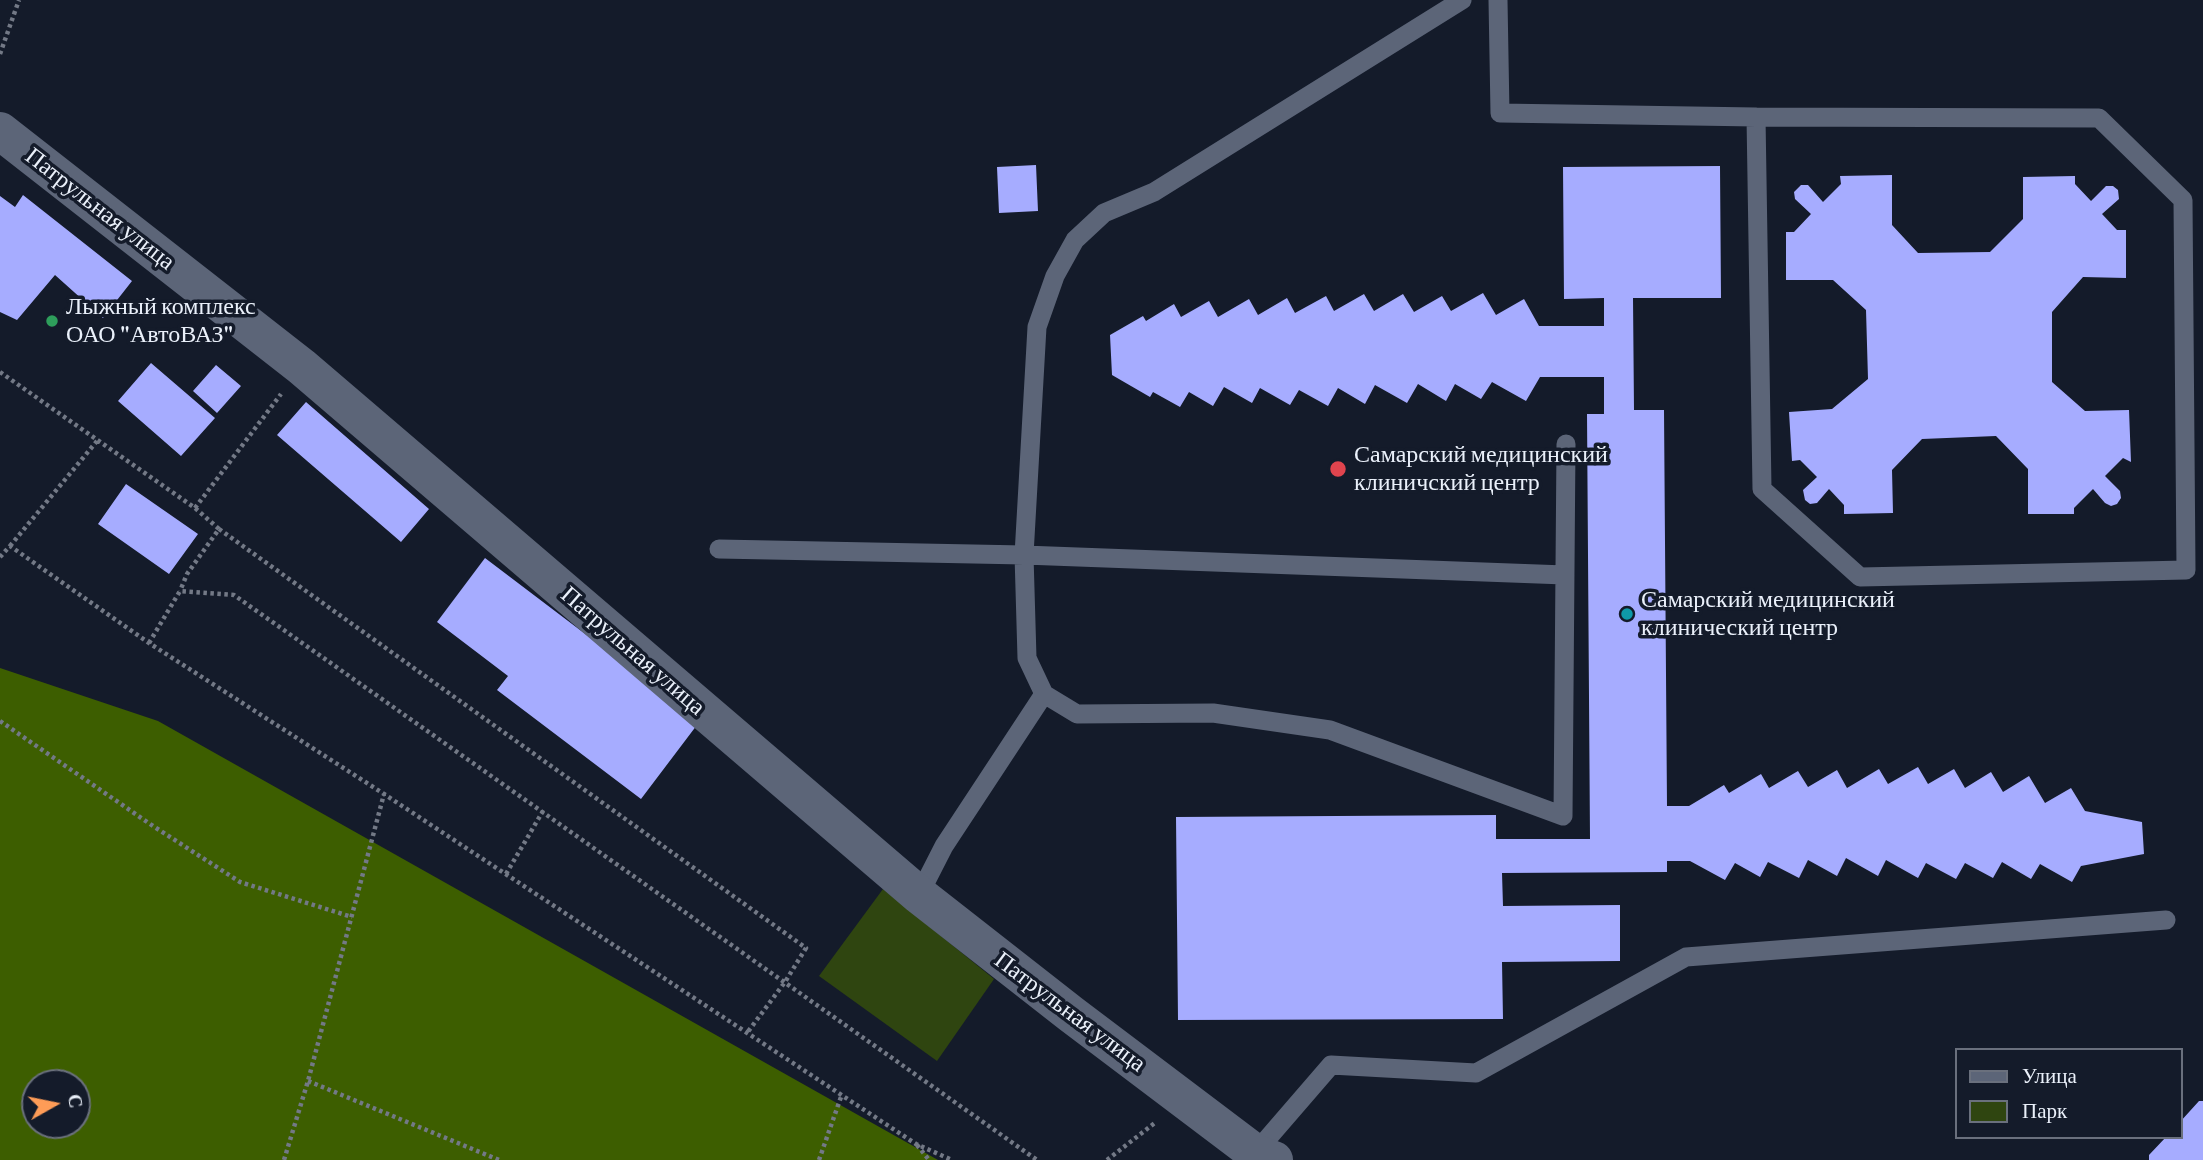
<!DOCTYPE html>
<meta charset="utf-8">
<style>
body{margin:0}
#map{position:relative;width:2203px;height:1160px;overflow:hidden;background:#141b2a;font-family:"Crimson Pro",serif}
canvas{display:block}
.legend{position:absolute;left:1955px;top:1048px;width:228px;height:91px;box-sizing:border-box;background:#141b2a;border:2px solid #6a707d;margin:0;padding:9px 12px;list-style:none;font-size:21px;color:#eaf0fa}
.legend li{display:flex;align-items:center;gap:14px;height:35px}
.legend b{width:35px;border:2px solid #6a707d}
.north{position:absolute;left:21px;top:1069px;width:70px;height:70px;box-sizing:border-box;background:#141b2a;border:2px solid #6a707d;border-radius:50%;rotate:81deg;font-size:19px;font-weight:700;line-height:28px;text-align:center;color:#eaf0fa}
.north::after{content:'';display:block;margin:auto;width:24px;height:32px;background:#fe9c57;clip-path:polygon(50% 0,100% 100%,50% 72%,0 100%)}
</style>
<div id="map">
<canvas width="2203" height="1160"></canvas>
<ul class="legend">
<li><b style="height:9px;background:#5c6578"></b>Улица</li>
<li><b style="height:19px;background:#2f4510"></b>Парк</li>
</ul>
<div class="north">С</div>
</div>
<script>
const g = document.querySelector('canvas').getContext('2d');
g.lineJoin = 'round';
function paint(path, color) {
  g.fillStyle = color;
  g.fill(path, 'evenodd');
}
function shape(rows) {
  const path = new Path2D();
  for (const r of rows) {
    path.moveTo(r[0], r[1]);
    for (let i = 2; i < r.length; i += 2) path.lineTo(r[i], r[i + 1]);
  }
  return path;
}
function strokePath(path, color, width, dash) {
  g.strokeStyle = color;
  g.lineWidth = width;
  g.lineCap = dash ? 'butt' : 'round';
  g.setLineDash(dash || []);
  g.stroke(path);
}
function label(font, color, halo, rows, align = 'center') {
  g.font = font + ' "Crimson Pro",serif';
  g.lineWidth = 7;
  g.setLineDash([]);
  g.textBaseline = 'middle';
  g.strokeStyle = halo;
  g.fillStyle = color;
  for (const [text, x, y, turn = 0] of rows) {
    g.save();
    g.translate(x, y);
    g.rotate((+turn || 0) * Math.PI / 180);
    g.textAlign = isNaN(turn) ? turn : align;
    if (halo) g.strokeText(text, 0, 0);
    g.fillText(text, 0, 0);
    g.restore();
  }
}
paint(shape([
 [883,889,994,979,937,1061,819,976]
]), '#2f4510');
paint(shape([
 [0,668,158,721,938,1160,0,1160],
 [35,1083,77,1083,77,1125,35,1125]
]), '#3d5e00');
paint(shape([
 [1036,165,1038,211,999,213,997,167],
 [1720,166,1721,298,1633,298,1634,410,1664,410,1667,806,1689,806,1724,785,1729,793,1761,774,1769,788,1798,771,1808,787,1837,770,1847,788,1879,769,1888,784,1918,767,1928,784,1954,769,1965,788,1991,772,2003,792,2029,776,2045,803,2071,788,2085,811,2142,822,2144,854,2081,866,2072,882,2040,864,2031,879,2002,862,1993,878,1965,863,1956,879,1926,863,1918,878,1886,860,1878,876,1846,858,1837,876,1808,860,1799,878,1768,862,1760,877,1735,863,1725,880,1690,861,1667,861,1667,872,1502,873,1503,906,1620,905,1620,961,1502,962,1503,1019,1178,1020,1176,817,1496,815,1496,839,1590,839,1587,414,1604,414,1604,377,1540,377,1526,401,1492,382,1481,399,1455,384,1446,401,1418,384,1407,403,1375,385,1365,404,1338,388,1328,406,1299,390,1290,405,1260,388,1252,403,1224,387,1213,406,1189,392,1180,407,1153,392,1150,397,1112,375,1110,335,1143,316,1146,321,1174,304,1181,317,1209,301,1218,317,1249,299,1258,315,1287,298,1295,313,1326,296,1334,311,1364,294,1374,311,1403,294,1414,312,1442,296,1451,311,1483,293,1496,315,1524,299,1539,326,1604,326,1604,298,1564,299,1563,167],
 [1892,175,1892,225,1918,253,1990,252,2023,219,2023,177,2075,176,2075,184,2091,201,2106,186,2113,186,2118,190,2119,199,2102,214,2117,230,2126,230,2126,278,2083,277,2052,312,2052,382,2085,411,2129,410,2131,462,2123,458,2105,476,2120,491,2121,498,2117,504,2111,506,2105,503,2093,489,2074,508,2074,514,2028,514,2028,469,1996,436,1922,439,1892,470,1893,513,1844,514,1844,505,1829,489,1817,503,1810,504,1805,500,1803,490,1817,477,1800,460,1792,461,1789,412,1832,409,1868,379,1866,310,1833,280,1786,280,1786,232,1794,232,1811,214,1795,199,1794,192,1801,185,1808,185,1823,202,1841,184,1840,176],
 [23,195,132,281,103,318,55,275,17,320,0,312,0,196,15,207],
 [151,363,215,418,181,456,118,401],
 [216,365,241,386,217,413,193,391],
 [306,402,429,509,401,542,277,435],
 [126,484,198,534,169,574,98,524],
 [485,558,700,721,641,799,497,690,508,676,437,622],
 [2199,1101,2203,1101,2203,1160,2149,1160,2149,1155,2166,1137,2180,1137,2180,1122]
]), '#a6acff');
strokePath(shape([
 [0,54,19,0],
 [0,372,195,508,219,529,187,574,180,591],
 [195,508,281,394],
 [219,529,806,948,785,982,747,1033],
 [10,546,97,441],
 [0,557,10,546,149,643,384,794,916,1144,952,1160],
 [149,643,180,591,234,595,1037,1160],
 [0,721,153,826,240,882,352,917],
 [506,874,543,811],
 [308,1081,499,1160],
 [917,1145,929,1160],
 [284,1160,308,1081,384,794],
 [819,1160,842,1094],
 [1107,1160,1156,1122]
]), '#737986', 4.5, [3.5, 3.5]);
strokePath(shape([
 [1462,0,1154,192,1104,213,1075,240,1055,276,1037,327,1024,555,1027,658,1044,694,1077,714,1213,713,1330,730,1563,816,1566,444],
 [1498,0,1500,113,1756,117,1762,489,1860,577,2186,570,2183,200,2099,118,1756,117],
 [719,549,1024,555,1565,575],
 [919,895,944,846,1044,694],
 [1255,1153,1331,1065,1476,1073,1686,957,2166,920]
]), '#5c6578', 19);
strokePath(shape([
 [0,131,302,367,919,895,1071,1014,1255,1153,1274,1160]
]), '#5c6578', 38);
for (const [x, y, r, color] of [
 [52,321,7,"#2e9e5b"],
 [1338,469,9,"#e0444e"],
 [1627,614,7,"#0f9aa8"]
]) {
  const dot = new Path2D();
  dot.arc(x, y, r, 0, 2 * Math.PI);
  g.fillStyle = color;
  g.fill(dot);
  strokePath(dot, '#141b2a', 2.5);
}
label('24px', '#eaf0fa', '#141b2a', [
 ["Патрульная улица",100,209,38],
 ["Патрульная улица",633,651,41],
 ["Патрульная улица",1070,1012,37]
]);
label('24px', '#eaf0fa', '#141b2a', [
 ["Лыжный комплекс",66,307],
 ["ОАО \"АвтоВАЗ\"",66,335],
 ["Самарский медицинский",1354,455],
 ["клиничский центр",1354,483],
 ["Самарский медицинский",1641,600],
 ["клинический центр",1641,628]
], 'left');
</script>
